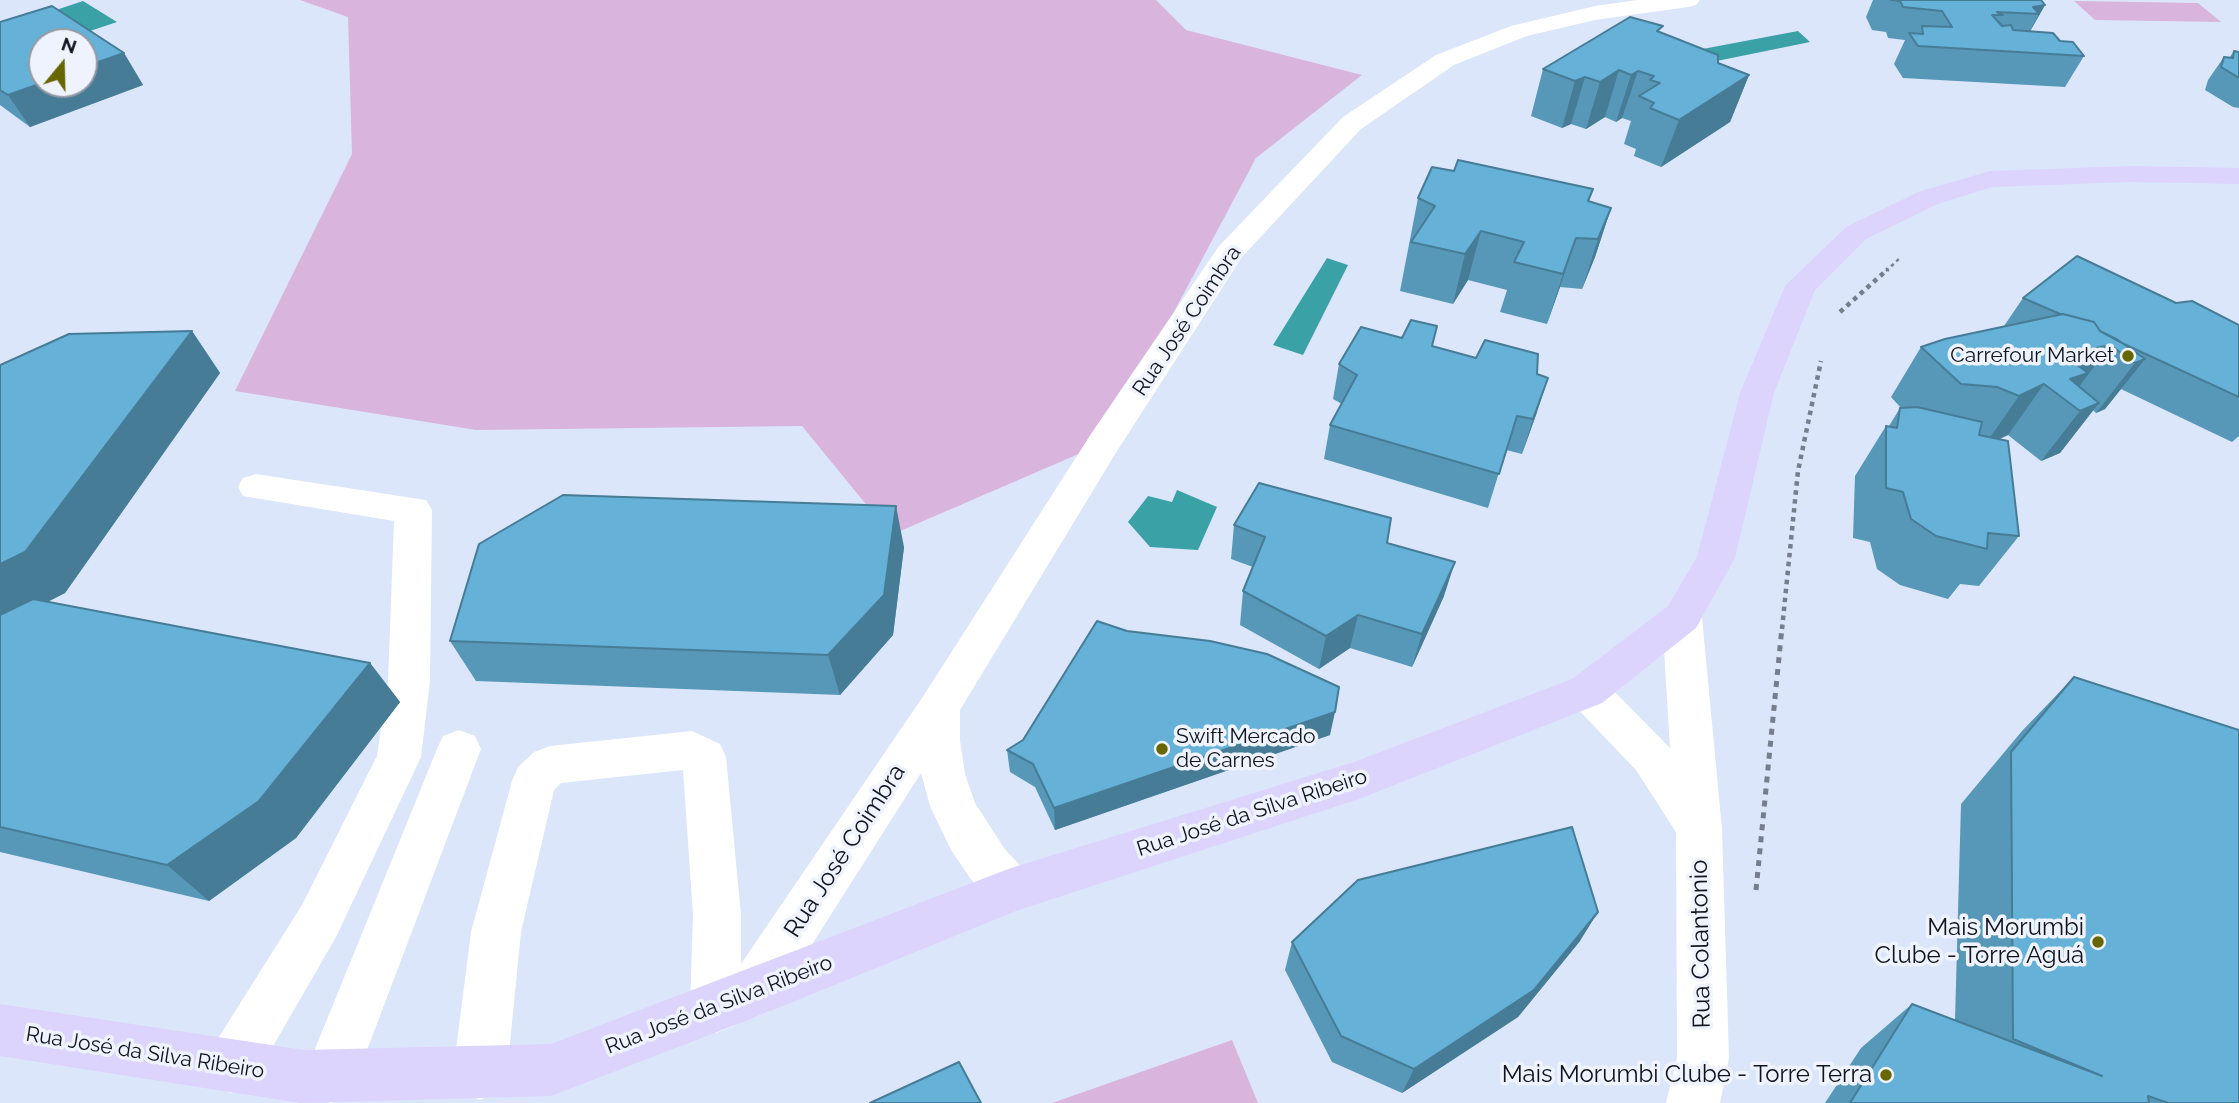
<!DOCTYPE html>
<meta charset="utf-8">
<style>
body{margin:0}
#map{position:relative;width:2239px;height:1103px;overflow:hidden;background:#dbe6fb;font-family:Raleway,sans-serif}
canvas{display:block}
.north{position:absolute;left:28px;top:28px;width:70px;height:70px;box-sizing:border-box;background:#eef3fe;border:2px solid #959aa4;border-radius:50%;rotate:19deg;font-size:19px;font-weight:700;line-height:28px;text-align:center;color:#0f141d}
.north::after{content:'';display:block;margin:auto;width:24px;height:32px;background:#676600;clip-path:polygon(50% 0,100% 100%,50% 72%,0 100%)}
</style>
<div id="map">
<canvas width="2239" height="1103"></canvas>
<div class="north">N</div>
</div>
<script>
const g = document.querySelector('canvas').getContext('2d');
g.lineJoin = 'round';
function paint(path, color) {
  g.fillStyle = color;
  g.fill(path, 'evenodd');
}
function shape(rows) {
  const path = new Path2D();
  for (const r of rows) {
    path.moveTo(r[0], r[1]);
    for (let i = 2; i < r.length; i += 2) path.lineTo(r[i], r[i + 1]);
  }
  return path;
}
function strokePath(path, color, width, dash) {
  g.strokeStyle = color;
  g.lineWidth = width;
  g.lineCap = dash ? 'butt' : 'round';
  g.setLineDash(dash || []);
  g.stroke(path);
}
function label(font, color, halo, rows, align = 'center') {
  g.font = font + ' Raleway,sans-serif';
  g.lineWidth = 7;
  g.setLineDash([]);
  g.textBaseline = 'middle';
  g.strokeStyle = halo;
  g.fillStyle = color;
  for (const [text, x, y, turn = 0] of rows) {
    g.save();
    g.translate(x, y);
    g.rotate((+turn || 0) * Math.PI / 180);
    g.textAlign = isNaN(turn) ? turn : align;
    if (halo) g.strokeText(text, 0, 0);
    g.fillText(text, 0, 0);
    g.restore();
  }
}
paint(shape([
 [300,0,1156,0,1186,30,1362,75,1256,158,1104,443,891,535,802,426,476,430,235,391,352,154,348,17],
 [2074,1,2198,3,2221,22,2095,20],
 [1232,1040,1258,1103,1052,1103]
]), '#d9b5dd');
paint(shape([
 [83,1,117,22,72,37,38,16],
 [1798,31,1810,42,1707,63,1692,51],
 [1327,258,1348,265,1303,355,1273,345],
 [1177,490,1217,507,1198,550,1150,547,1128,522,1148,496,1172,502]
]), '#3aa1a7');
strokePath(shape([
 [1886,271,1901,257]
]), '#767e8d', 2.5, [3.5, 3.5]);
strokePath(shape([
 [1840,312,1888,269],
 [1782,629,1798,471,1821,361]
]), '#767e8d', 4.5, [4.5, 4.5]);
strokePath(shape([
 [1756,890,1782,627]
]), '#767e8d', 5, [6, 6]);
paint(shape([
 [1638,0,1700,0,1696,5,1688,7,1595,20,1527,36,1454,65,1361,129,1242,257,1117,451,960,710,960,741,965,774,975,803,1004,848,1028,874,1035,890,1028,906,1011,912,994,906,970,878,951,850,930,806,921,773,769,1012,751,1019,739,1014,734,1026,716,1033,698,1026,690,1008,693,915,683,770,561,783,554,790,521,932,507,1073,499,1092,480,1100,461,1092,453,1073,471,932,512,781,518,767,534,752,550,746,692,731,720,744,726,757,741,915,741,964,924,695,1091,434,1219,246,1343,117,1436,55,1511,26,1595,6,1638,0],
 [256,474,426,500,432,510,430,681,421,757,336,937,250,1086,231,1093,212,1086,205,1067,212,1048,302,905,377,756,388,681,394,521,243,496,238,487,243,478,256,474],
 [1682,601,1696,606,1702,617,1722,829,1729,1058,1720,1103,1666,1103,1677,1058,1676,832,1636,770,1572,703,1566,691,1572,679,1587,674,1602,679,1670,748,1662,617,1668,606,1682,601],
 [459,730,475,736,481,749,350,1095,331,1103,312,1095,304,1076,437,749,443,736,459,730]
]), '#fff');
paint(shape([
 [2131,166,2239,168,2239,184,2131,182,1992,187,1938,204,1866,239,1815,290,1774,393,1735,558,1696,628,1602,703,1359,799,1016,911,751,1019,551,1096,300,1103,0,1056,0,1004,304,1050,551,1044,1011,868,1354,762,1572,679,1668,606,1697,557,1740,393,1785,286,1846,227,1918,192,1990,171,2131,166]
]), '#dcd4fc');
paint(shape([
 [1873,0,2041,0,2045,5,2030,31,2060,41,2084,56,2065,87,1903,78,1894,64,1905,40,1888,38,1886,32,1872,30,1866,17],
 [0,22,124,53,143,85,30,127,0,105],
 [1661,32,1718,63,1749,75,1730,122,1661,167,1634,156,1636,149,1624,144,1631,121,1622,118,1616,122,1605,117,1586,129,1571,124,1562,128,1531,116,1543,69],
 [2234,51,2239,52,2239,108,2233,107,2205,90,2208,80,2224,57,2229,58],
 [1418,198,1589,201,1611,208,1595,257,1582,289,1560,287,1547,324,1500,312,1507,290,1468,280,1453,304,1400,291],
 [2023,298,2176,303,2239,325,2239,436,2232,442,2121,389,2105,409,2096,413,2093,410,2060,453,2041,461,2008,435,1999,439,2019,536,1979,586,1960,584,1948,599,1900,585,1877,569,1870,542,1853,538,1855,476,1886,426,1889,426,1900,408,1901,408,1891,397,1921,347,2004,326],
 [192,331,220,373,65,593,47,602,370,663,400,702,296,838,209,901,0,852,0,365],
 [1432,346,1537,412,1522,454,1506,450,1488,508,1324,459,1330,425,1342,404,1333,399,1339,364],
 [1234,525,1387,543,1444,596,1412,667,1350,648,1319,669,1240,625,1243,591,1253,567,1231,559],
 [904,547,893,635,840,695,476,681,450,641],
 [2074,677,2239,1103,1825,1103,1861,1048,1912,1004,1955,1020,1961,804,2022,731],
 [1330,735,1055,830,1035,787,1010,772,1007,750],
 [1580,941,1518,1017,1402,1093,1332,1062,1285,970,1292,942]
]), '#5798b9');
paint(shape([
 [2045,5,2028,35,2027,36,2039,14,2033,7],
 [124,53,143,85,30,127,8,95,42,83,42,84,84,84,84,67],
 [1619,70,1605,117,1586,129,1600,82],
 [1638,71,1622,118,1616,122,1631,75],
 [1749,75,1730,122,1661,167,1679,120],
 [1585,77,1571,124,1562,128,1575,81],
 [1611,208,1595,257,1582,289,1598,239],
 [1481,231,1468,280,1453,304,1465,254],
 [1576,238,1560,287,1547,324,1563,274],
 [192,331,220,373,65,593,0,626,0,564],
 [2110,345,2073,395,2044,384,2008,435,1984,446,2019,396,2064,355],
 [2145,359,2105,409,2096,413,2135,363],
 [1548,378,1537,412,1522,454,1533,419],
 [2099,403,2060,453,2041,461,2080,411],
 [896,506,904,547,893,635,840,695,828,655],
 [1455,562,1444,596,1412,667,1422,634],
 [1358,615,1350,648,1319,669,1326,636],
 [370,663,400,702,296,838,209,901,167,865],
 [1335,712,1330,735,1055,830,1054,808],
 [1598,912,1580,941,1518,1017,1402,1093,1414,1069]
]), '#477c96');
const building = shape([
 [1891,0,2041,0,2045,5,2033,7,2039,14,1997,12,2003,15,1992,15,2002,26,2011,25,2013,30,2053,33,2060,41,2073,42,2084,56,1918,46,1909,33,1923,34,1922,26,1952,27,1942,11,1903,7,1900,1,1891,0],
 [52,6,124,53,84,67,84,42,42,42,42,83,8,95,0,90,0,22,52,6],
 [1630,17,1663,26,1657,31,1718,55,1718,63,1749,75,1679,120,1650,108,1654,103,1639,96,1660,83,1650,80,1654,76,1638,71,1631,75,1619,70,1600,82,1585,77,1575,81,1543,69,1630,17],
 [2234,51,2239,52,2239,78,2221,67,2224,57,2233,58,2234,51],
 [1458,160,1593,189,1588,201,1611,208,1598,239,1576,238,1563,274,1514,262,1524,242,1481,231,1465,254,1411,242,1435,206,1418,198,1432,167,1454,171,1458,160],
 [2077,256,2176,303,2192,301,2239,325,2239,397,2124,344,2100,331,2094,322,2063,314,2060,314,2023,298,2077,256],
 [2063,314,2094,322,2100,331,2118,340,2145,359,2135,363,2110,345,2064,355,2088,373,2070,379,2099,403,2080,411,2044,384,2019,396,1997,387,1961,384,1921,347,1945,339,2063,314],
 [1411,320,1437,326,1432,346,1476,358,1485,340,1538,354,1537,374,1548,378,1533,419,1517,416,1499,474,1330,425,1357,375,1339,364,1361,327,1402,338,1411,320],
 [192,331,25,552,0,564,0,365,69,334,192,331],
 [1917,407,1982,422,1979,435,2008,441,2019,536,1988,533,1987,549,1936,536,1911,519,1903,492,1886,488,1886,426,1897,428,1900,408,1917,407],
 [1259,483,1391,518,1387,543,1455,562,1422,634,1358,615,1326,636,1243,591,1265,537,1234,525,1259,483],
 [563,495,896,506,884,595,828,655,450,641,479,544,563,495],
 [33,599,370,663,259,801,167,865,0,827,0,615,33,599],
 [1097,621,1127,631,1210,641,1267,654,1339,687,1335,712,1054,808,1033,764,1007,750,1023,740,1097,621],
 [2074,677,2239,730,2239,1103,2168,1103,2148,1096,2149,1103,1850,1103,1912,1004,2102,1076,2013,1039,2011,752,2074,677],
 [1572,827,1598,912,1534,990,1414,1069,1341,1036,1292,942,1358,880,1572,827],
 [959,1062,981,1103,870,1103,959,1062]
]);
paint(building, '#65b1d7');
strokePath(building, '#477c96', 2);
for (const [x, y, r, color] of [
 [2128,356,7,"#676600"],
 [1162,749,7,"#676600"],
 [2098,942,7,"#676600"],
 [1886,1075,7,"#676600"]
]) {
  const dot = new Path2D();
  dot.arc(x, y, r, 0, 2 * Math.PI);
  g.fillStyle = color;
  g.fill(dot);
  strokePath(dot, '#eef3fe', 2.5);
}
label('21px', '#0f141d', '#eef3fe', [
 ["Rua José Coimbra",1187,321,-56],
 ["Rua José da Silva Ribeiro",1252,813,-18],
 ["Rua José da Silva Ribeiro",719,1005,-21],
 ["Rua José da Silva Ribeiro",145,1053,9]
]);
label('21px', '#0f141d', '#eef3fe', [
 ["Carrefour Market",2114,356],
 ["Swift Mercado",1176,737,"left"],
 ["de Carnes",1176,761,"left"]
], 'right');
label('24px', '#0f141d', '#eef3fe', [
 ["Rua José Coimbra",845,851,-57],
 ["Rua Colantonio",1701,944,-91]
]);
label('24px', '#0f141d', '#eef3fe', [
 ["Mais Morumbi",2084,928],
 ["Clube - Torre Aguá",2084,956],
 ["Mais Morumbi Clube - Torre Terra",1872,1075]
], 'right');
</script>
